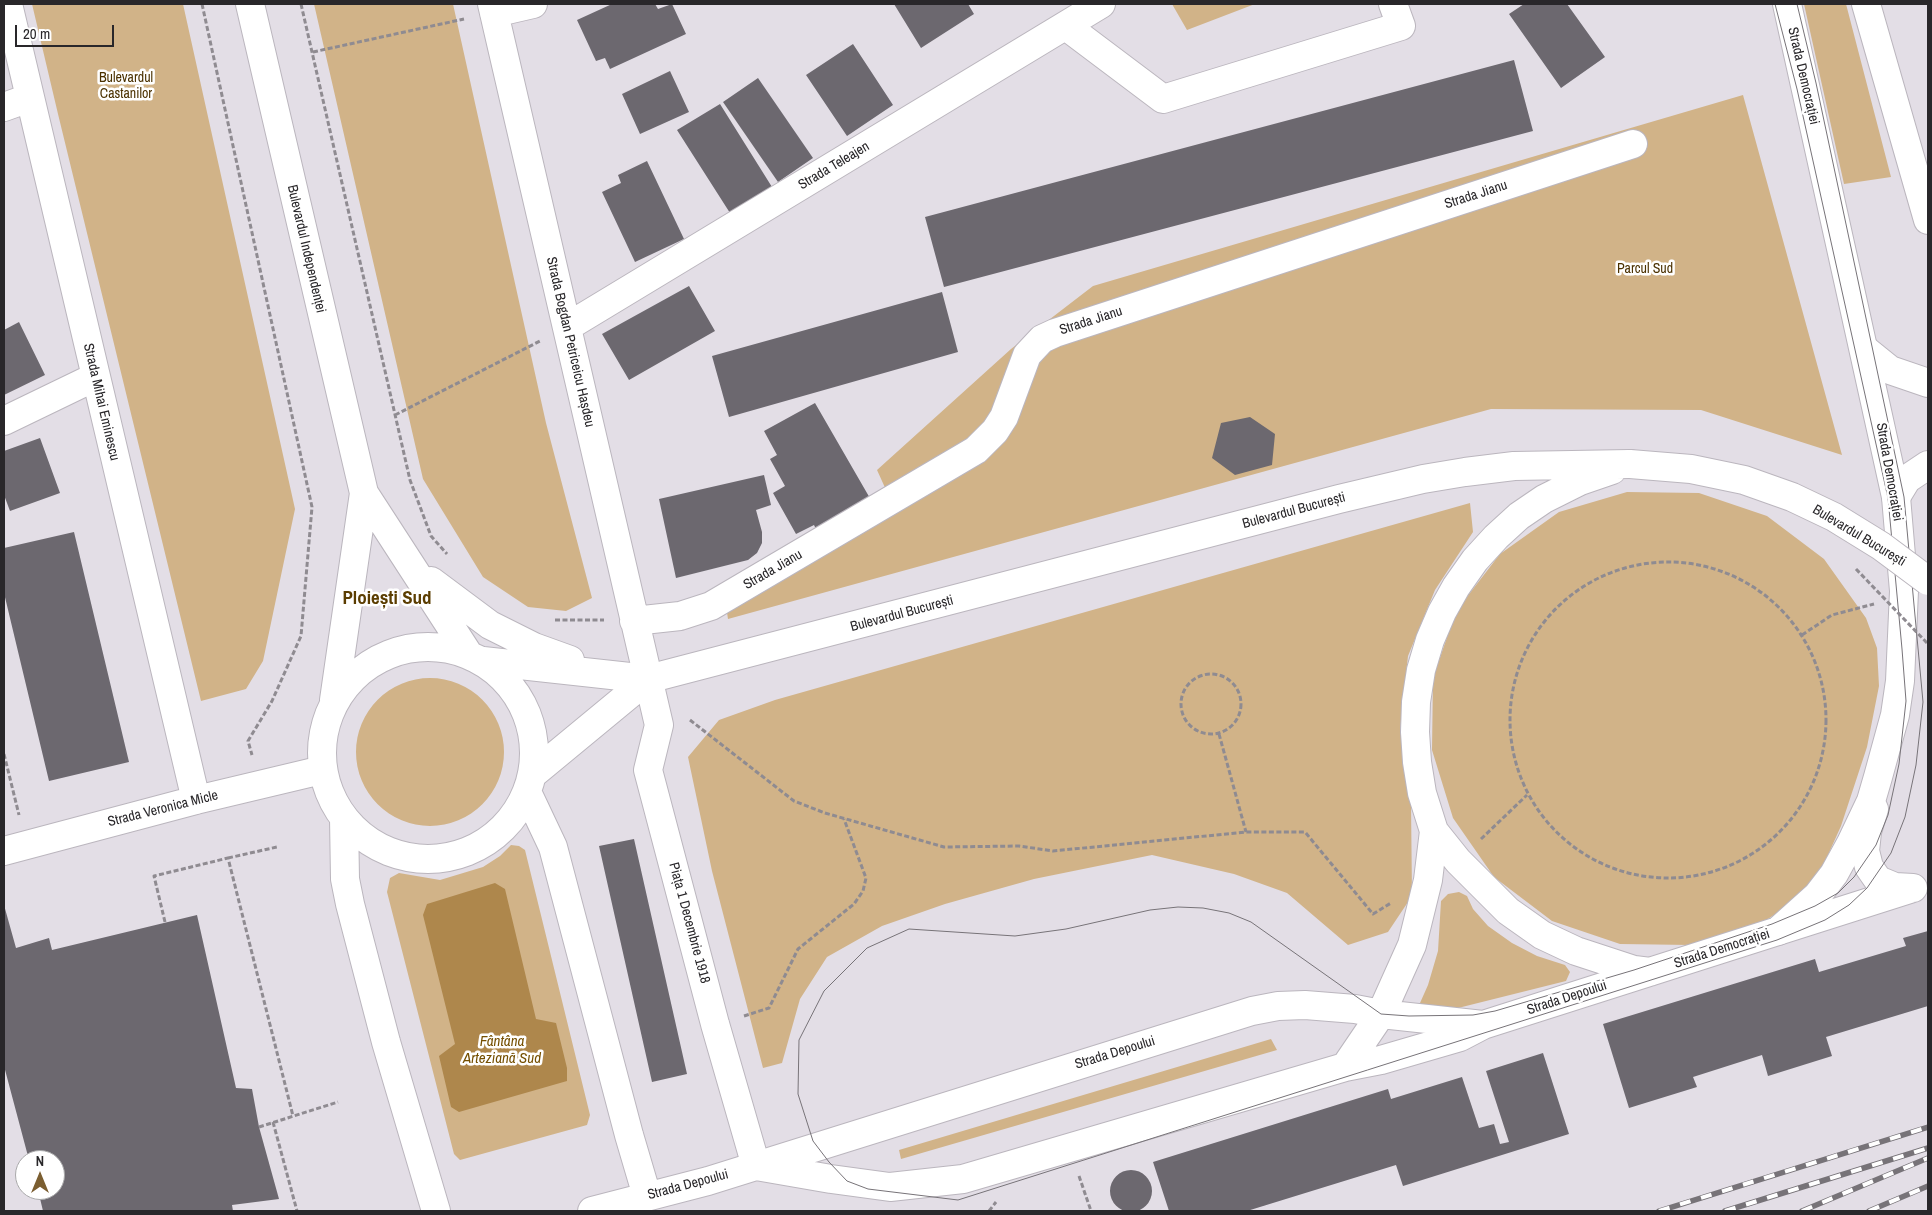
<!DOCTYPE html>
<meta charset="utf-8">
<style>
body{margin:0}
#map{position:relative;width:1932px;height:1215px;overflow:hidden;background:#e3dee6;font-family:"Archivo Narrow",sans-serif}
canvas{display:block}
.frame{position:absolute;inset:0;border:5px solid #29272a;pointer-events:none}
.north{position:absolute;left:15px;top:1150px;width:50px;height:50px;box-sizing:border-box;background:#fff;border:1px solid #a9a9aa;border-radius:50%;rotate:0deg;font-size:14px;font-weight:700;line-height:20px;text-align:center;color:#29272a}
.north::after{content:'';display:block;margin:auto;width:18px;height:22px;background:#7b5e31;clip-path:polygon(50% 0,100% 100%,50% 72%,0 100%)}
.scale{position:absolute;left:15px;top:25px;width:99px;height:22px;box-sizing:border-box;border:2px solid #29272a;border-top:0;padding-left:6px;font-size:15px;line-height:18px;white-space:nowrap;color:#29272a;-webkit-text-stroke:4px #fff;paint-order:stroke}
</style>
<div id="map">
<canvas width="1932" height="1215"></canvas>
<div class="frame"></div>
<div class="north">N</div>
<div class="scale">20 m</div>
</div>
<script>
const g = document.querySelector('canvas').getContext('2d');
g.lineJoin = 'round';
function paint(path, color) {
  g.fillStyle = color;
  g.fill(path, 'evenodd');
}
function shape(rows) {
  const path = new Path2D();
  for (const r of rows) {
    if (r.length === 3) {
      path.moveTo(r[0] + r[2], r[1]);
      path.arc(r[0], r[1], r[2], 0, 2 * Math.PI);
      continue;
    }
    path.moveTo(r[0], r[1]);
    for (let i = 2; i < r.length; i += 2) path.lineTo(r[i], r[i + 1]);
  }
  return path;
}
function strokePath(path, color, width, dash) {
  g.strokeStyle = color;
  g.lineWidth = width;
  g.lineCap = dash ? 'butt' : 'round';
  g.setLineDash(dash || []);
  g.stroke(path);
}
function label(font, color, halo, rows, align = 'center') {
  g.font = font + ' "Archivo Narrow",sans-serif';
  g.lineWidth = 5;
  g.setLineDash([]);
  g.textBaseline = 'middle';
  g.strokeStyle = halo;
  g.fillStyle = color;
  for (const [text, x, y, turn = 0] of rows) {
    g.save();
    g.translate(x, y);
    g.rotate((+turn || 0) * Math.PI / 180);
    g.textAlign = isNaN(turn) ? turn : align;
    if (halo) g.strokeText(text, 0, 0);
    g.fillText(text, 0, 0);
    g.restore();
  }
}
paint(shape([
 [32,4,183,4,295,509,263,661,246,689,201,701,58,114],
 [314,4,453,4,546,423,592,598,566,611,528,607,483,577,423,479],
 [1172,4,1255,4,1187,30],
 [1804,4,1846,4,1891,177,1844,184],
 [1743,95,1842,455,1701,410,1491,409,728,619,726,606,887,492,877,470,1011,349,1093,286],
 [1627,492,1699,493,1767,516,1824,559,1866,618,1877,648,1879,686,1867,747,1841,826,1814,886,1791,904,1760,924,1691,945,1620,944,1552,921,1494,877,1453,818,1432,750,1433,678,1456,611,1500,554,1559,512],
 [1470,503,1473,532,1435,590,1408,656,1400,729,1411,803,1412,896,1388,932,1348,945,1287,893,1234,874,1152,855,1034,879,945,904,882,926,827,957,800,999,782,1063,763,1068,712,871,688,757,719,720,775,700],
 [430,752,74],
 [511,845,519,846,525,850,590,1115,587,1125,460,1160,454,1154,387,892,390,878,399,873,440,880,483,867,500,856],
 [1459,892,1467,896,1473,909,1488,926,1512,943,1537,956,1565,965,1570,972,1566,981,1446,1011,1424,1012,1420,1003,1428,985,1438,951,1441,901,1448,894],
 [1271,1039,1277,1050,901,1159,899,1150]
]), '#d1b388');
paint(shape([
 [495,883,505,889,536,1019,556,1023,567,1068,567,1081,459,1112,451,1107,439,1056,455,1044,423,915,427,904]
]), '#ae874c');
paint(shape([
 [612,4,655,4,658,9,672,4,686,34,610,69,605,58,596,61,577,20],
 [894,4,968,4,974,14,921,48],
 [1524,4,1567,4,1605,57,1561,88,1509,14],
 [853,44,893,105,847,136,806,75],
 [1514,60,1533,131,944,287,925,217],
 [670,71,689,112,640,134,622,94],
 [758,78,813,158,778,182,723,102],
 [720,104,772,187,730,213,677,130],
 [647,161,684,239,635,262,602,192,621,183,618,175],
 [689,286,715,331,629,380,602,334],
 [942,292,958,352,729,417,712,356],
 [19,322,45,375,4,395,4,330],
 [815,403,871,500,817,531,814,525,796,534,773,493,785,486,770,459,777,455,764,431],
 [1250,417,1275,434,1272,465,1235,475,1212,458,1221,423],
 [40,438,60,493,10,511,4,495,4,451],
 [764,475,771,505,756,510,762,532,762,543,757,553,748,560,676,578,659,499],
 [74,532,129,762,49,781,4,593,4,548],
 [634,839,687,1074,652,1082,599,846],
 [4,905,16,948,49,938,52,950,197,915,236,1088,252,1089,259,1127,279,1199,232,1205,233,1211,43,1211,38,1190,55,1190,55,1160,29,1160,4,1066],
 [1928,931,1928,1006,1826,1037,1832,1056,1768,1076,1762,1055,1693,1077,1697,1087,1629,1108,1603,1024,1815,959,1819,972,1906,946,1903,938],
 [1543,1053,1569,1134,1403,1186,1396,1165,1247,1211,1169,1211,1153,1162,1388,1089,1391,1099,1462,1077,1479,1128,1494,1124,1500,1144,1509,1142,1486,1071],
 [1131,1191,21]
]), '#6c686f');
const minor = shape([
 [8,4,196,800],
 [492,4,659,725,648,770,715,1024,756,1166],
 [494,13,533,4],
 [1066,26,1163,99,1401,26,1393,4],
 [4,107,29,98],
 [567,327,1101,4],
 [1864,349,1890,370,1928,383],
 [4,421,95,377],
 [1896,497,1907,479,1928,465],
 [634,621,680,616,711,606,976,450,995,431,1004,417,1027,355,1042,339,1055,333,1633,144],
 [1874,809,1867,832,1865,851,1869,867,1878,880,1895,887,1913,888],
 [4,851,196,800,322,770],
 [1778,931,1910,889]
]);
const major = shape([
 [250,4,364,493,469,655],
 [1866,4,1928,220],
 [1612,470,1580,481,1544,499,1519,516,1496,537,1475,560,1456,587,1442,612,1430,640,1421,670,1416,702,1415,732,1417,762,1422,793,1434,831,1458,861,1508,911,1542,935,1576,951,1634,970,1650,972],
 [431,581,490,625,534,647,570,660],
 [428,753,106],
 [483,661,648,679,1339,499,1423,479,1465,472,1514,466,1630,464],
 [334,700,364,493],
 [533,774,648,679],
 [527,792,553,847,629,1135,647,1196],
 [344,818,345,879,350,904,386,1042,436,1211],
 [1345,1067,1381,1014,1412,945,1428,880,1434,831],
 [756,1166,831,1179,890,1187,963,1179,1345,1067,1381,1060,1460,1037,1483,1025,1778,931,1817,896,1834,874,1851,843,1871,801,1878,777,1895,715,1900,681,1904,591,1896,497,1787,4],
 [592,1211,708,1181,1252,1011,1278,1006,1305,1005,1355,1009,1381,1014,1483,1025]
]);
strokePath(minor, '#bbb6be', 30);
strokePath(major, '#bbb6be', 30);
strokePath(shape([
 [202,4,312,507,301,636,272,701,248,741,252,755],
 [301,4,410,480,431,536,447,554],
 [313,52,464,19],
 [395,415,540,341],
 [1668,720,158],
 [555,620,604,620],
 [1802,635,1832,615,1874,604],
 [1211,704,30],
 [690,720,794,801,825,813,944,847,1019,846,1053,851,1246,832,1305,832,1373,914,1391,903],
 [1219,734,1246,832],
 [4,754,19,815],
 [1481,839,1527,795],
 [228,858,277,847],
 [165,922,154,876,228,858,293,1116],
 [744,1016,769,1008,798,949,854,904,863,891,866,878,844,819],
 [273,1122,297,1211],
 [259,1127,338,1102],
 [1079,1176,1091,1211],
 [989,1211,996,1202]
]), '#8f8b91', 3, [5, 2.5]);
strokePath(minor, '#fff', 28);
strokePath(major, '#fff', 28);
strokePath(shape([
 [1775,4,1797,89,1888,498,1902,649,1906,701,1899,764,1888,815,1876,845,1854,877,1838,893,1815,906,1772,924,1634,970,1495,1011,1473,1015,1409,1016,1381,1014,1251,922,1229,913,1203,908,1178,907,1150,910,1066,929,1015,936,909,929,867,948,824,991,799,1040,798,1094,813,1141,829,1162,847,1181,868,1189,958,1200,1777,940,1825,920,1849,905,1867,888,1891,853,1905,817,1916,765,1923,702,1904,497,1816,83,1797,4]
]), '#777378', 1);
const rail = shape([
 [1659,1211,1928,1127],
 [1725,1211,1928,1148],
 [1802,1211,1928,1158],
 [1869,1211,1928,1186]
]);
strokePath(rail, '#777378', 5.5);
strokePath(rail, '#fff', 4, [11]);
const majorBridge = shape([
 [1630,464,1691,469,1744,480,1792,497,1834,517,1881,546,1928,581]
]);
strokePath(majorBridge, '#bbb6be', 30, []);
strokePath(shape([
 [1856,569,1928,644]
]), '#8f8b91', 3, [5, 2.5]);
strokePath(majorBridge, '#fff', 28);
label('14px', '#29272a', '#fff', [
 ["Strada Democrației",1803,76,77],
 ["Strada Teleajen",834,166,-31],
 ["Strada Jianu",1476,195,-18],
 ["Bulevardul Independenței",306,249,77],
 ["Strada Jianu",1091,321,-18],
 ["Strada Bogdan Petriceicu Hașdeu",570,342,77],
 ["Strada Mihai Eminescu",101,402,77],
 ["Strada Democrației",1889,472,80],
 ["Bulevardul București",1294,511,-15],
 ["Bulevardul București",1859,536,31],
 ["Strada Jianu",773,570,-30],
 ["Bulevardul București",902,614,-15],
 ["Strada Veronica Micle",163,809,-14],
 ["Piața 1 Decembrie 1918",689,923,75],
 ["Strada Democrației",1722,949,-18],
 ["Strada Depoului",1567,998,-18],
 ["Strada Depoului",1115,1053,-17],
 ["Strada Depoului",688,1185,-15]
]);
label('14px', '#4b3100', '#fff', [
 ["Bulevardul",126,78],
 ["Castanilor",126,94],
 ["Parcul Sud",1645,269]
]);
label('italic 15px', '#754f00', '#fff', [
 ["Fântâna",502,1042],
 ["Arteziană Sud",502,1059]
]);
label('bold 19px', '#5b3d01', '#fff', [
 ["Ploiești Sud",387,599]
]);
</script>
